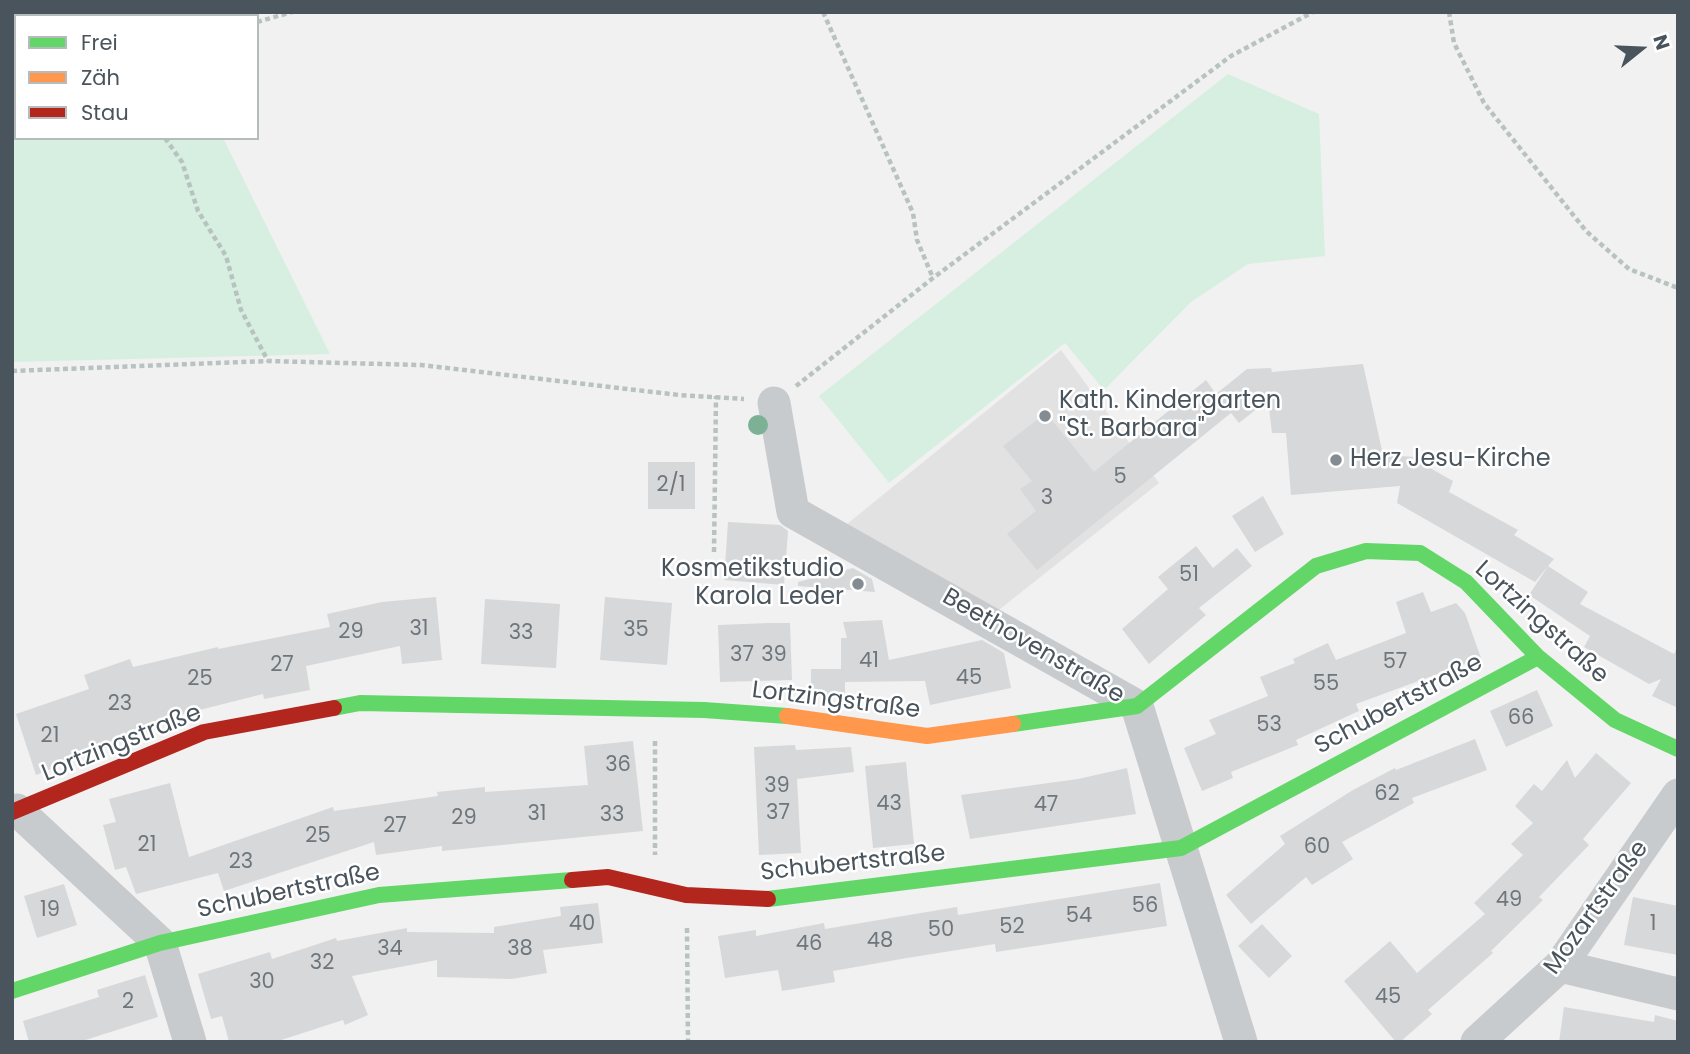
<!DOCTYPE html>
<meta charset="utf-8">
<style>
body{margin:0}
#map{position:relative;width:1690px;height:1054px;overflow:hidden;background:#f1f1f1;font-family:Poppins,sans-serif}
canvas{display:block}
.frame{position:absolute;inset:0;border:14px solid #49545d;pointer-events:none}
.legend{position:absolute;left:14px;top:14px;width:245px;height:126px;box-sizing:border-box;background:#fff;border:2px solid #b6bbbe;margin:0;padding:9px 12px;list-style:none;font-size:21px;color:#49545d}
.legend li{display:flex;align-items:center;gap:14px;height:35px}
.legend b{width:35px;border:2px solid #b6bbbe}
.north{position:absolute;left:1606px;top:14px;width:70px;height:70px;-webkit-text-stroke:5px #fff;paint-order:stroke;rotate:72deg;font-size:19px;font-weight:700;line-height:28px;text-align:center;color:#49545d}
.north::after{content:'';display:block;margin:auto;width:24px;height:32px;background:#49545d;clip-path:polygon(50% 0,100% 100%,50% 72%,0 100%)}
</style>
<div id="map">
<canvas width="1690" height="1054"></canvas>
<div class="frame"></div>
<ul class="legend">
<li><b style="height:9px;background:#63d668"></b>Frei</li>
<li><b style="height:9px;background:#ff974d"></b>Zäh</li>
<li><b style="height:9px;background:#b3261e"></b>Stau</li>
</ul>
<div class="north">N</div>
</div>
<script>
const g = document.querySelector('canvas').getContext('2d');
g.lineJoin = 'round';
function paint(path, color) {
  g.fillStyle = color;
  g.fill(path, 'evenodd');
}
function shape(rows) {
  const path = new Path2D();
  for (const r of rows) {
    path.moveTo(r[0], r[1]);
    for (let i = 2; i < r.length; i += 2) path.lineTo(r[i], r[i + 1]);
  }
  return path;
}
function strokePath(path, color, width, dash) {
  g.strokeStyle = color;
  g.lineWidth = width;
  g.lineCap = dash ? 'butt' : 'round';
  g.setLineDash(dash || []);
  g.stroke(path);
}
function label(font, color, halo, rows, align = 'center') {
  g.font = font + ' Poppins,sans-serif';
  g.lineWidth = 5;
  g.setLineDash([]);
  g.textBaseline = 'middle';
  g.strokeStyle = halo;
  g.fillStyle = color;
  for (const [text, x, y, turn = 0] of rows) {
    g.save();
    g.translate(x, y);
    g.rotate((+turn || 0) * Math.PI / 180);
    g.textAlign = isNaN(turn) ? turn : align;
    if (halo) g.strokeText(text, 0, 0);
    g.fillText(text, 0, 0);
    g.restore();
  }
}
paint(shape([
 [1061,350,1159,483,995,613,847,524]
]), '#e3e2e3');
paint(shape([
 [122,12,204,12,206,16,123,16],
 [1228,74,1319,114,1325,256,1248,264,1191,302,1104,390,1065,343,889,483,819,396],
 [16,116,16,138,223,138,330,354,13,362,12,117]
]), '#d7efe0');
paint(shape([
 [1363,364,1383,455,1431,458,1430,468,1453,481,1449,492,1518,530,1514,535,1554,559,1548,566,1588,592,1580,604,1674,654,1678,646,1678,708,1652,696,1661,679,1649,684,1584,647,1590,636,1529,595,1548,566,1535,582,1397,503,1400,486,1291,495,1286,433,1272,433,1268,400,1239,423,1231,413,1037,570,1007,534,1036,511,1020,489,1032,481,1003,446,1046,413,1094,472,1206,380,1216,394,1247,369,1271,368,1272,372],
 [648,462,695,462,695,509,648,509],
 [1263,496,1284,534,1255,552,1232,516],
 [728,522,780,525,788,531,784,585,724,580],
 [1196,546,1213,568,1237,548,1252,566,1199,608,1206,615,1149,664,1122,629,1168,589,1158,577],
 [853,568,872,579,875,592,798,586,798,582],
 [1423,592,1431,612,1456,603,1465,613,1481,658,1356,704,1359,711,1296,740,1298,745,1231,772,1233,778,1202,791,1184,748,1216,734,1209,720,1268,696,1260,677,1295,663,1293,659,1328,643,1336,660,1406,633,1396,602],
 [436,597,442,660,402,664,400,646,306,666,310,690,264,699,263,694,152,722,154,729,36,775,16,714,89,689,84,675,130,659,133,667,218,647,218,649,330,627,327,614,382,602],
 [605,597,672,603,667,665,600,660],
 [485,599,560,604,556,668,481,664],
 [882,620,889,660,982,640,1004,653,1011,688,930,705,925,681,845,682,845,696,811,696,811,669,841,669,841,638,847,638,843,622],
 [769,623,790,623,792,680,720,682,718,625],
 [1537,690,1553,726,1506,747,1490,711],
 [1475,739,1487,770,1412,798,1414,803,1342,842,1353,859,1312,885,1306,877,1251,924,1226,895,1285,844,1280,836,1353,790,1395,768,1396,770],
 [633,741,643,831,442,851,442,846,376,855,374,842,224,891,218,873,136,894,126,867,115,870,103,825,116,822,109,799,170,783,189,857,333,807,334,811,438,796,437,792,485,787,485,792,588,785,584,746],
 [795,745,796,750,851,747,854,772,797,779,801,853,759,855,754,747],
 [1596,753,1631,783,1583,839,1589,845,1539,897,1543,900,1491,951,1493,953,1428,1010,1432,1014,1400,1042,1396,1042,1344,981,1390,941,1417,973,1485,914,1474,903,1523,855,1511,844,1533,823,1515,806,1534,784,1542,791,1567,760,1575,778],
 [906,762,914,844,873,848,865,766],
 [1127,768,1136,814,970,839,961,795,1078,779],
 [1160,883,1167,926,996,952,995,944,907,958,833,971,835,982,782,991,778,970,725,978,718,936,756,930,756,936,824,923,825,929,957,907,958,915],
 [64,884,77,925,37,938,24,896],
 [1633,897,1678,906,1678,955,1624,945],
 [598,903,603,943,543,950,547,973,512,979,437,977,437,960,352,976,368,1015,345,1025,343,1020,275,1042,229,1042,222,1016,211,1019,198,974,270,952,272,959,336,938,337,941,407,928,407,932,494,933,494,927,561,916,560,907],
 [1262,924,1292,956,1269,978,1238,946],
 [145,975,158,1017,79,1042,29,1042,23,1021,99,997,97,990],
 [1564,1007,1654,1022,1655,1015,1678,1021,1678,1042,1559,1042]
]), '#d7d8d9');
strokePath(shape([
 [109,12,110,16],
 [823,12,913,213,917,240,933,278],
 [1449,12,1454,43,1484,103,1586,231,1629,269,1678,288],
 [257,22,292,12],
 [165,138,182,162,198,211,226,256,241,310,268,361],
 [12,371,268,361,421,365,679,395,744,399],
 [796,386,933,278,1231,56,1313,12],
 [714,552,716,396],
 [655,741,655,855],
 [687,928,688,1042]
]), '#b8c3c0', 4.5, [5, 3.5]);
strokePath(shape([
 [774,403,793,512,1137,706,1241,1042],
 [17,810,160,943,190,1042],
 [1560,966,1678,994],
 [1477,1042,1560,966,1678,795]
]), '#c8cbcd', 33);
strokePath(shape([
 [334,708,360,703,704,710,787,716],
 [1013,724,1137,706,1316,566,1366,551,1420,553,1466,582,1538,657,1615,720,1678,749],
 [768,899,1181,848,1538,657],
 [12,991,160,943,379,895,572,880]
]), '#63d668', 16);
strokePath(shape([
 [787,716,927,736,1013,724]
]), '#ff974d', 16);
strokePath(shape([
 [12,812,204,732,334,708],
 [572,880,608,877,686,895,768,899]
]), '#b3261e', 16);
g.fillStyle = '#7cb195';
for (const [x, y] of [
 [758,425]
]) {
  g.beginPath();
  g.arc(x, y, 10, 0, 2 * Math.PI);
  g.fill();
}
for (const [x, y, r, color] of [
 [1045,416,7,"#848b91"],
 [1336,460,7,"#848b91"],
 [858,584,7,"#848b91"]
]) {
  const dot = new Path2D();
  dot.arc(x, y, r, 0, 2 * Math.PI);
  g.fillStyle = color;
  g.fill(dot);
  strokePath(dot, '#fff', 2.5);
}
label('21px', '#6e767d', null, [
 ["5",1120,478],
 ["2/1",671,486],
 ["3",1047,499],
 ["51",1189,576],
 ["31",419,630],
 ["35",636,631],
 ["29",351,633],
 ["33",521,634],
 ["37",742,656],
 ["39",774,656],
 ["41",869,662],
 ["57",1395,663],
 ["27",282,666],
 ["45",969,679],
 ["25",200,680],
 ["55",1326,685],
 ["23",120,705],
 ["66",1521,719],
 ["53",1269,726],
 ["21",50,737],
 ["36",618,766],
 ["39",777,787],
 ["62",1387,795],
 ["43",889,805],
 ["47",1046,806],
 ["37",778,814],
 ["31",537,815],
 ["33",612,816],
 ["29",464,819],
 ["27",395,827],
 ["25",318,837],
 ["21",147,846],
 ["60",1317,848],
 ["23",241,863],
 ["49",1509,901],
 ["56",1145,907],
 ["19",50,911],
 ["54",1079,917],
 ["40",582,925],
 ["1",1653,925],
 ["52",1012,928],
 ["50",941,931],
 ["48",880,942],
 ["46",809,945],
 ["34",390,950],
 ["38",520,950],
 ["32",322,964],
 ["30",262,983],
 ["45",1388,998],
 ["2",128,1003]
]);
label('24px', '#49545d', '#fff', [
 ["Kath. Kindergarten",1059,402],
 ["\"St. Barbara\"",1059,430],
 ["Herz Jesu-Kirche",1350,460],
 ["Kosmetikstudio",844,570,"right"],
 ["Karola Leder",844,598,"right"]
], 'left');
label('24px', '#49545d', '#fff', [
 ["Lortzingstraße",1541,623,42],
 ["Beethovenstraße",1033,647,30],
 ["Lortzingstraße",836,701,7],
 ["Schubertstraße",1399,705,-28],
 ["Lortzingstraße",122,744,-22],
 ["Schubertstraße",853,864,-6],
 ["Schubertstraße",289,892,-12],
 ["Mozartstraße",1597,908,-54]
]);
</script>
